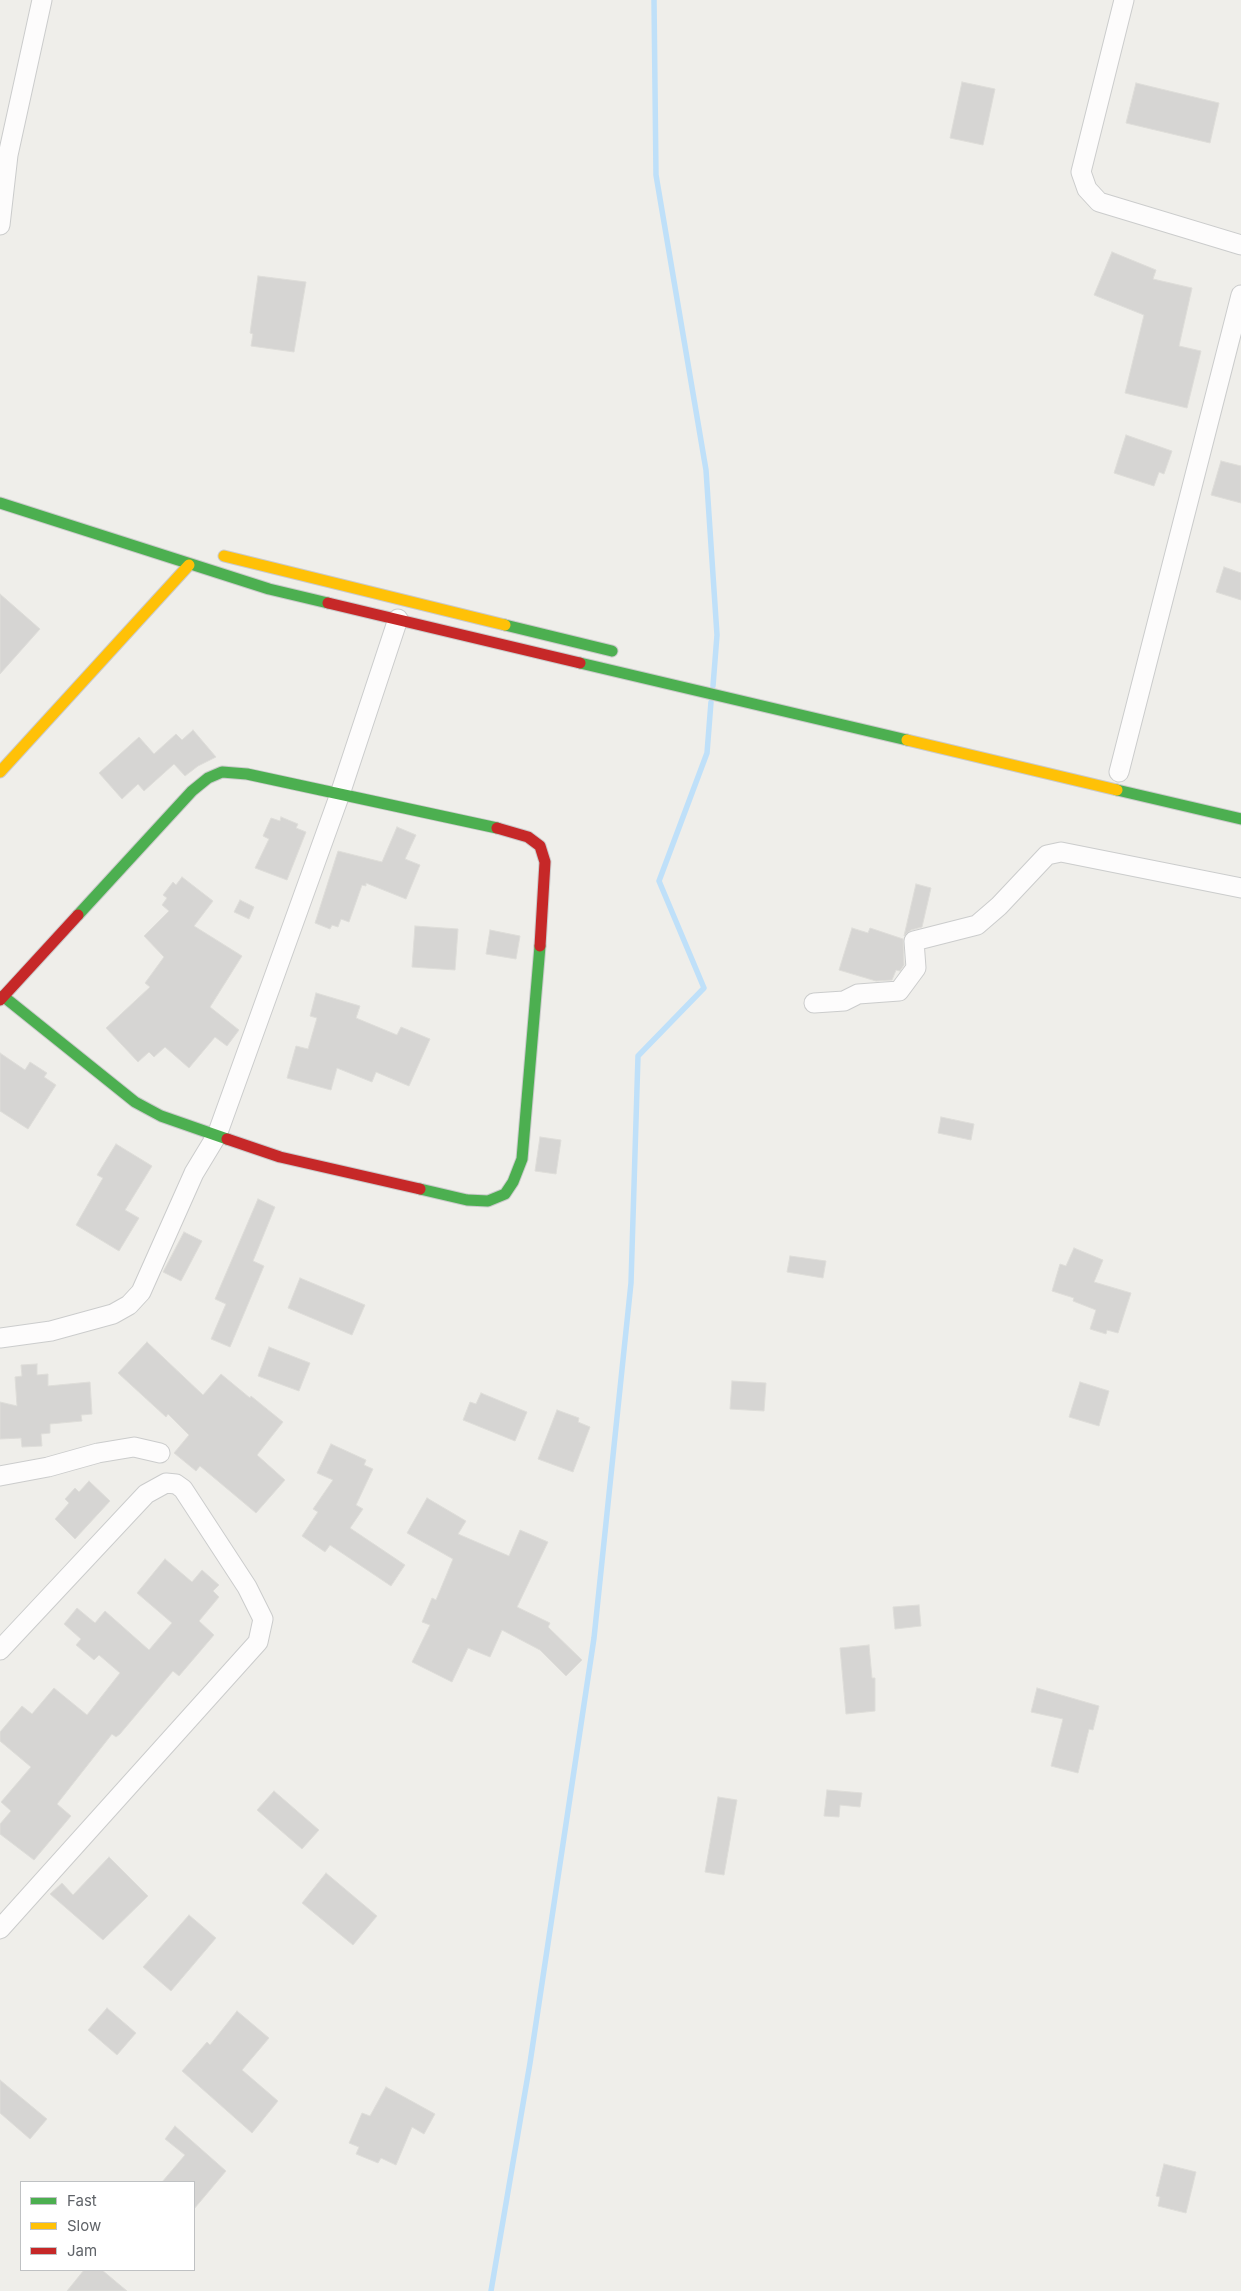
<!DOCTYPE html>
<style>
body{margin:0}
#map{position:relative;width:1241px;height:2291px;overflow:hidden;background:#efeeea;font-family:Inter,sans-serif}
canvas{display:block}
.legend{position:absolute;left:20px;top:2181px;width:175px;height:90px;box-sizing:border-box;background:#fff;border:1px solid #bfc1c3;margin:0;padding:6px 9px;list-style:none;font-size:15px;color:#5f6368}
.legend li{display:flex;align-items:center;gap:10px;height:25px}
.legend b{width:25px;border:1px solid #bfc1c3}
</style>
<div id="map">
<canvas width="1241" height="2291"></canvas>
<ul class="legend">
<li><b style="height:6px;background:#4caf50"></b>Fast</li>
<li><b style="height:6px;background:#ffc107"></b>Slow</li>
<li><b style="height:6px;background:#c62828"></b>Jam</li>
</ul>
</div>
<script>
const g = document.querySelector('canvas').getContext('2d');
g.lineJoin = 'round';
function shape(rows) {
  const path = new Path2D();
  for (const r of rows) {
    path.moveTo(r[0], r[1]);
    for (let i = 2; i < r.length; i += 2) path.lineTo(r[i], r[i + 1]);
  }
  return path;
}
function strokePath(path, color, width, dash) {
  g.strokeStyle = color;
  g.lineWidth = width;
  g.lineCap = dash ? 'butt' : 'round';
  g.setLineDash(dash || []);
  g.stroke(path);
}
function paint(path, color) {
  g.fillStyle = color;
  g.fill(path, 'evenodd');
}
strokePath(shape([
 [654,0,656,175,706,470,717,635,713,686],
 [491,2291,530,2063,594,1638,631,1283,638,1056,704,988,659,881,707,753,711,702]
]), '#bfe0f9', 5.5);
const building = shape([
 [962,82,995,89,983,145,950,138,962,82],
 [1136,83,1219,103,1210,143,1126,123,1136,83],
 [1112,252,1156,270,1153,279,1192,288,1179,346,1201,351,1187,408,1125,393,1144,315,1094,295,1112,252],
 [258,276,306,282,294,352,251,346,253,334,250,333,258,276],
 [1126,435,1172,451,1164,474,1159,472,1154,486,1114,473,1126,435],
 [1221,461,1241,466,1241,503,1211,495,1221,461],
 [1224,567,1241,573,1241,600,1216,592,1224,567],
 [0,594,40,629,0,674,0,594],
 [193,730,216,757,198,766,185,776,174,764,144,791,138,784,122,799,99,773,139,737,154,754,176,734,182,740,193,730],
 [281,817,298,824,296,828,306,832,287,880,255,868,269,839,263,836,271,818,280,821,281,817],
 [397,827,416,835,405,859,420,865,406,899,366,883,366,886,362,885,349,922,341,919,338,927,332,925,330,929,315,923,338,851,382,862,397,827],
 [182,877,213,901,194,926,242,956,210,1007,239,1030,227,1046,215,1037,189,1068,165,1047,154,1057,149,1052,138,1062,106,1028,150,987,145,983,164,957,144,936,169,911,162,905,167,898,163,895,173,882,176,885,182,877],
 [916,884,931,888,922,927,911,930,904,936,916,884],
 [240,900,254,907,249,919,234,912,240,900],
 [415,926,458,929,455,970,412,967,415,926],
 [852,928,868,933,870,928,903,939,904,965,900,971,896,970,892,980,876,981,839,970,852,928],
 [490,930,520,936,516,959,486,954,490,930],
 [316,993,360,1006,356,1018,397,1035,401,1027,430,1039,409,1086,376,1072,372,1082,337,1068,331,1090,287,1078,296,1046,308,1049,317,1018,310,1016,316,993],
 [0,1053,25,1070,30,1062,47,1073,44,1077,56,1085,28,1129,0,1111,0,1053],
 [941,1117,974,1124,971,1140,938,1133,941,1117],
 [540,1137,561,1140,556,1174,535,1171,540,1137],
 [116,1144,152,1166,125,1210,139,1218,119,1251,76,1225,103,1178,97,1175,116,1144],
 [258,1199,275,1207,253,1261,264,1266,230,1347,211,1339,226,1304,215,1299,258,1199],
 [184,1232,202,1241,181,1281,163,1272,184,1232],
 [1074,1248,1103,1260,1094,1282,1131,1293,1118,1333,1107,1330,1106,1334,1090,1329,1096,1310,1073,1301,1074,1298,1052,1291,1060,1264,1066,1266,1074,1248],
 [790,1256,826,1261,823,1278,787,1272,790,1256],
 [300,1278,365,1305,352,1335,288,1308,300,1278],
 [147,1342,203,1395,221,1374,250,1398,251,1396,283,1422,257,1455,285,1480,256,1513,200,1466,196,1471,174,1453,189,1435,168,1414,166,1417,118,1373,147,1342],
 [269,1347,310,1363,299,1391,258,1376,269,1347],
 [37,1364,37,1375,48,1374,48,1386,90,1382,92,1414,81,1415,82,1421,50,1424,50,1433,41,1434,42,1446,22,1447,21,1438,0,1439,0,1402,17,1406,15,1377,22,1376,21,1365,37,1364],
 [732,1381,766,1383,764,1411,730,1409,732,1381],
 [1080,1382,1109,1391,1099,1426,1069,1417,1080,1382],
 [481,1393,527,1412,515,1441,463,1420,470,1402,476,1404,481,1393],
 [557,1410,579,1418,578,1422,590,1427,573,1472,538,1459,557,1410],
 [331,1444,366,1460,364,1465,373,1469,356,1505,363,1509,350,1528,405,1565,391,1586,330,1545,325,1552,302,1536,318,1512,313,1509,333,1480,317,1473,331,1444],
 [89,1481,110,1501,75,1539,55,1519,69,1503,65,1499,75,1488,79,1492,89,1481],
 [427,1498,466,1521,458,1534,509,1556,520,1530,548,1542,517,1607,550,1623,548,1627,582,1660,566,1676,540,1650,502,1630,490,1657,468,1648,452,1682,412,1662,430,1625,422,1622,432,1598,436,1600,453,1559,407,1533,427,1498],
 [165,1559,192,1582,202,1570,219,1585,213,1591,219,1597,199,1621,214,1635,179,1676,173,1671,120,1734,116,1737,112,1734,57,1804,71,1816,34,1860,0,1834,0,1824,11,1811,1,1802,31,1767,0,1741,0,1732,22,1706,32,1714,54,1688,87,1715,120,1673,99,1655,94,1660,76,1645,81,1639,64,1624,77,1608,95,1623,105,1611,149,1650,172,1623,137,1593,165,1559],
 [919,1605,921,1626,895,1629,893,1607,919,1605],
 [869,1645,872,1678,875,1678,875,1711,846,1714,840,1648,869,1645],
 [1037,1688,1099,1706,1093,1730,1089,1729,1078,1773,1051,1766,1063,1719,1031,1712,1037,1688],
 [827,1790,862,1793,860,1807,840,1805,839,1817,824,1816,827,1790],
 [274,1791,319,1830,302,1849,257,1810,274,1791],
 [718,1797,737,1800,724,1875,705,1872,718,1797],
 [109,1857,148,1896,103,1940,50,1894,62,1883,73,1895,109,1857],
 [326,1873,377,1916,353,1945,302,1903,326,1873],
 [189,1915,216,1938,171,1991,143,1967,189,1915],
 [107,2008,136,2033,117,2055,88,2030,107,2008],
 [237,2011,269,2038,242,2070,278,2101,252,2133,182,2071,207,2042,210,2045,237,2011],
 [0,2080,47,2119,30,2139,0,2113,0,2080],
 [386,2087,435,2114,424,2134,412,2127,396,2165,381,2158,378,2163,356,2154,359,2147,349,2143,362,2113,370,2116,386,2087],
 [175,2126,226,2171,194,2209,194,2182,162,2182,185,2155,165,2139,175,2126],
 [1164,2164,1196,2172,1186,2213,1158,2206,1160,2197,1156,2196,1164,2164],
 [84,2270,102,2270,127,2291,67,2291,84,2270]
]);
paint(building, '#d6d5d3');
strokePath(building, '#deddd9', 1);
const street = shape([
 [1124,0,1081,172,1087,189,1099,202,1241,245],
 [0,225,8,155,42,0],
 [1119,772,1241,295],
 [814,1003,844,1001,858,994,899,991,916,968,914,941,977,925,999,906,1047,855,1061,852,1241,888],
 [0,1338,51,1331,113,1314,129,1305,141,1292,194,1173,217,1135,340,794,398,619],
 [0,1476,48,1467,98,1453,134,1447,160,1453],
 [0,1650,146,1494,166,1483,176,1484,183,1489,247,1587,263,1619,258,1642,0,1929]
]);
const fast = shape([
 [0,503,269,589,328,603],
 [505,625,612,651],
 [580,663,907,740],
 [1117,790,1241,819],
 [78,915,192,791,208,778,222,772,247,774,497,828],
 [3,996,135,1102,161,1116,227,1139],
 [420,1189,467,1200,488,1201,505,1194,513,1182,522,1159,540,946]
]);
const slow = shape([
 [224,556,505,625],
 [907,740,1117,790],
 [0,772,189,565]
]);
const jam = shape([
 [328,603,580,663],
 [497,828,528,837,540,846,545,862,540,946],
 [0,1000,78,915],
 [227,1139,280,1157,420,1189]
]);
strokePath(street, '#cbcccc', 21);
strokePath(fast, '#cacacb', 13);
strokePath(slow, '#cacacb', 13);
strokePath(jam, '#cacacb', 13);
strokePath(street, '#fdfcfc', 19);
strokePath(fast, '#4caf50', 11);
strokePath(slow, '#ffc107', 11);
strokePath(jam, '#c62828', 11);
</script>
